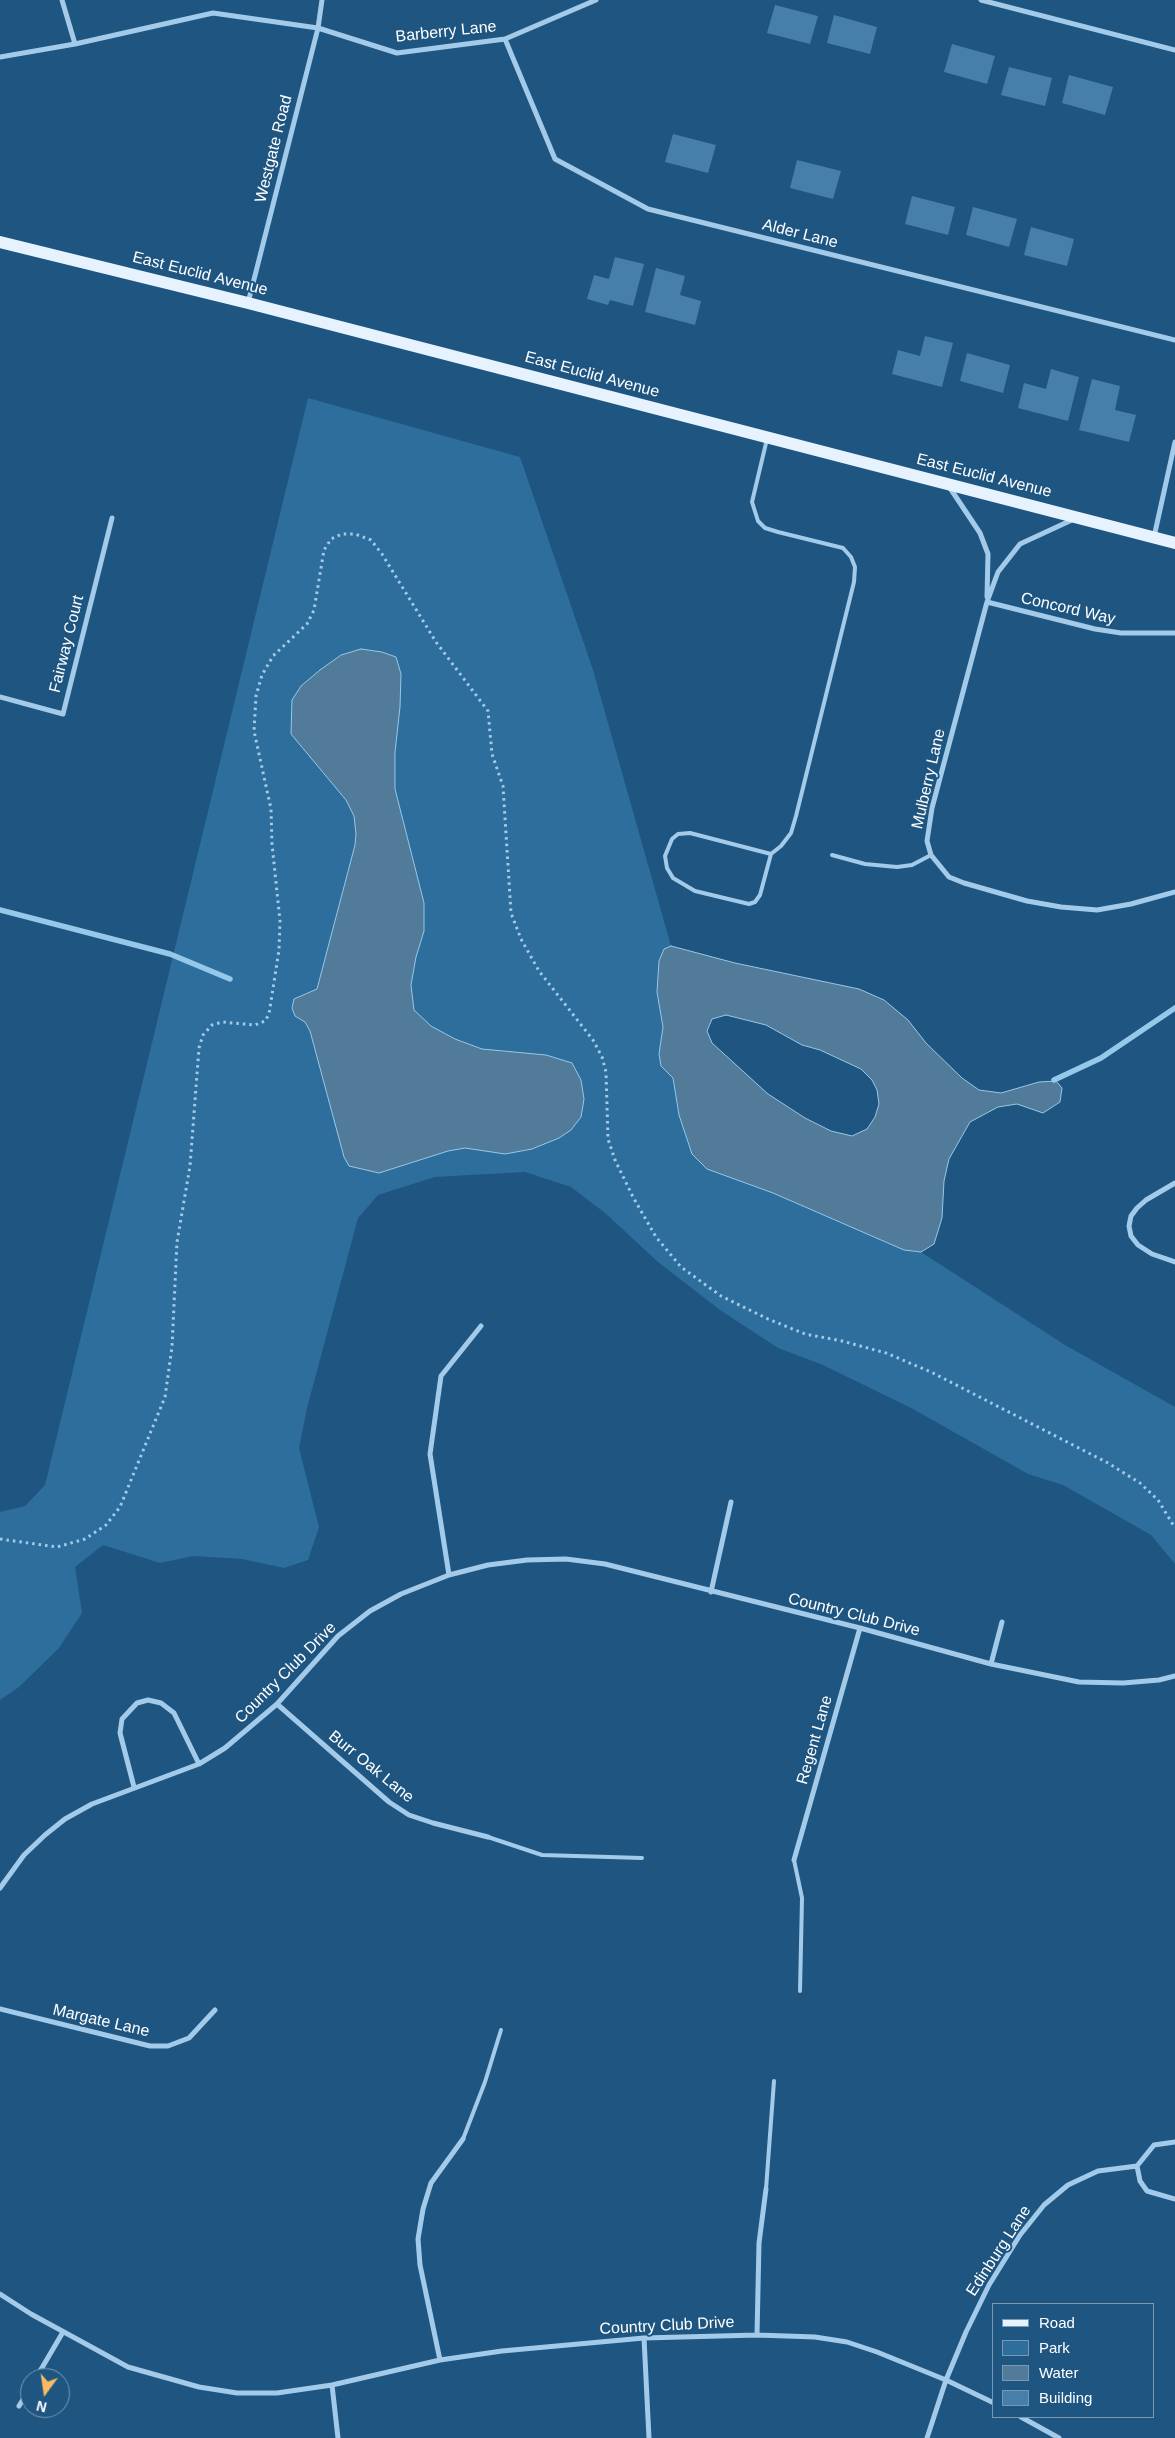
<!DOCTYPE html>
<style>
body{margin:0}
#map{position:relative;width:1175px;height:2438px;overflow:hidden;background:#1e5581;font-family:Helvetica,sans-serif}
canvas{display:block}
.legend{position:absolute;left:992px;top:2303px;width:162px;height:115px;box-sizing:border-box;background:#1e5581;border:1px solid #7899b3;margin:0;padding:6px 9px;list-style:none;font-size:15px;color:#fff}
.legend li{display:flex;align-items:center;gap:10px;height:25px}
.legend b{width:25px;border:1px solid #7899b3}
.north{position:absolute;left:20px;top:2368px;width:50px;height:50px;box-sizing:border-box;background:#1e5581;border:1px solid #7899b3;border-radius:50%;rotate:194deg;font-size:14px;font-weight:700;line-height:20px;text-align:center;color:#fff}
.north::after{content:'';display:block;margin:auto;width:18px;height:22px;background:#f8ba62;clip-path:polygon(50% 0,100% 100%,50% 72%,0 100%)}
</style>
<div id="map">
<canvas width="1175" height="2438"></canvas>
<ul class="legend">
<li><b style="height:6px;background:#e6f2fe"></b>Road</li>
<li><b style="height:14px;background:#2d6e9d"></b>Park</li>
<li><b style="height:14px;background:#527b9a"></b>Water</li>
<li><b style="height:14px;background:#467faa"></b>Building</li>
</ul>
<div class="north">N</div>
</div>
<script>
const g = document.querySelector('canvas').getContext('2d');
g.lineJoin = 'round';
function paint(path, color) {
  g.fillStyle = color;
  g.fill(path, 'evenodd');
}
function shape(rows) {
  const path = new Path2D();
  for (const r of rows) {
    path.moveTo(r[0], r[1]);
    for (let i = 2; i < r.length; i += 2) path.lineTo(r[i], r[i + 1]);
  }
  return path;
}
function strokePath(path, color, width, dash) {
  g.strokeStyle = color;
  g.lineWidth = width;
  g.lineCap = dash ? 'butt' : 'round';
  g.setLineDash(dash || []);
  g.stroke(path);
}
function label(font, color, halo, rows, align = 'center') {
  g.font = font + ' Helvetica,sans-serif';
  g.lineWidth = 4;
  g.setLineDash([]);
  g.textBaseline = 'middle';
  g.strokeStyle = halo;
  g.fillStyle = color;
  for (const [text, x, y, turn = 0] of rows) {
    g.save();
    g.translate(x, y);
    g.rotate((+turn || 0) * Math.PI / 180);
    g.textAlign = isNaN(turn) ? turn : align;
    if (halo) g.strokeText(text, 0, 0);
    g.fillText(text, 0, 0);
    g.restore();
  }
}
paint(shape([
 [308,398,520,457,593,670,671,946,664,949,657,992,663,1027,659,1054,661,1066,673,1078,679,1115,692,1154,707,1169,773,1193,904,1250,921,1252,1065,1345,1175,1407,1175,1564,1151,1535,1063,1485,1028,1474,913,1409,823,1365,778,1348,720,1310,658,1262,605,1213,571,1187,525,1172,435,1177,378,1195,358,1218,307,1408,299,1448,319,1527,308,1560,284,1568,242,1559,193,1556,160,1563,103,1545,75,1567,82,1613,59,1648,19,1687,0,1700,0,1512,25,1506,45,1485]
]), '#2d6e9d');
const water = shape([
 [361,649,382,652,396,657,401,674,400,707,395,752,395,789,424,903,424,931,416,957,411,985,414,1010,431,1026,455,1039,482,1049,546,1055,572,1063,581,1080,584,1099,581,1117,571,1130,559,1138,532,1149,505,1154,465,1148,448,1151,379,1173,349,1166,344,1157,310,1031,305,1022,295,1016,292,1008,294,999,317,989,355,845,356,834,354,816,346,800,291,734,292,700,301,686,320,670,341,655,361,649],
 [671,946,735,963,859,989,884,1000,908,1020,926,1043,962,1078,979,1090,1001,1093,1039,1082,1056,1081,1062,1088,1060,1102,1043,1113,1017,1104,998,1107,970,1122,949,1159,944,1181,942,1218,934,1244,921,1252,904,1250,773,1193,707,1169,692,1154,679,1115,673,1078,661,1066,659,1054,663,1027,657,992,659,961,664,949,671,946],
 [726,1015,766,1025,802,1045,820,1050,861,1069,872,1080,877,1090,879,1104,875,1117,867,1129,852,1136,831,1131,805,1118,768,1094,712,1043,707,1031,712,1019,726,1015]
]);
paint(water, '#527b9a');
strokePath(water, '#96c8ea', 1);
strokePath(shape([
 [0,910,170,954,230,979],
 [1054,1080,1101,1058,1175,1008]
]), '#96c8ea', 5.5);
paint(shape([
 [775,5,818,16,810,44,767,33],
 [834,15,877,27,870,54,827,43],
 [952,44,995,56,987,84,944,72],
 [1009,67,1052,78,1045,106,1001,95],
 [1069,75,1113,87,1105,115,1062,103],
 [673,134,716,145,708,173,665,162],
 [797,160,841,171,833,199,790,188],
 [912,196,955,207,948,235,905,224],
 [973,207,1017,219,1009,247,966,235],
 [1031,227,1074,239,1067,266,1024,255],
 [615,257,644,264,633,306,610,300,608,305,587,299,594,275,609,279],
 [656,268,685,276,680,295,701,301,695,325,645,312],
 [925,336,953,343,942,387,892,374,898,350,920,356],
 [967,353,1010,365,1003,393,960,381],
 [1051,369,1079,377,1068,421,1018,408,1024,383,1046,389],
 [1092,379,1120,386,1115,410,1136,415,1129,442,1079,430]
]), '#467faa');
strokePath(shape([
 [0,1539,57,1547,85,1539,106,1525,120,1507,165,1397,172,1347,177,1242,190,1166,199,1048,203,1035,212,1025,222,1022,255,1025,265,1021,269,1014,279,950,280,921,272,844,271,809,254,731,256,696,262,675,273,656,307,624,314,610,324,550,331,539,342,534,355,534,371,540,382,554,436,642,488,711,492,754,503,786,511,913,521,939,539,971,593,1040,602,1057,606,1072,608,1139,615,1160,633,1197,656,1237,681,1267,721,1296,768,1319,805,1334,842,1341,886,1353,931,1372,1108,1463,1140,1483,1158,1500,1175,1528]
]), '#a3cbe9', 3, [2.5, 4]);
strokePath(shape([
 [767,439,752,502,758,521,765,528,778,532,843,548,851,557,855,567,854,582,796,816,791,833,781,846,771,854,760,895,755,902,749,904,695,891,673,878,667,868,665,856,672,839,678,834,690,833,771,854],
 [832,855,865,864,897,867,912,865,931,855],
 [488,1837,542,1855,642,1858],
 [794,1860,802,1898,800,1991],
 [463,2139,485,2082,501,2030],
 [766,2189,774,2081]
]), '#a3cbe9', 4);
strokePath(shape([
 [62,0,75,44],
 [981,0,1175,50],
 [505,39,555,159,648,209,1175,340],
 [0,57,75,44,213,13,318,28,397,53,505,39,596,0],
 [248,303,318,28,322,0],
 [950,488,980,533,988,554,987,597],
 [1074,519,1020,544,998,572,987,602,932,808,927,841,931,855,949,877,964,883,1027,901,1061,907,1097,910,1131,904,1175,892],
 [1154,537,1175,442],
 [987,602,1095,629,1121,633,1175,633],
 [0,697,63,714,112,518],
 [1175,1183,1146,1200,1137,1208,1131,1216,1129,1226,1131,1236,1138,1245,1152,1254,1175,1262],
 [449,1575,430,1454,441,1376,481,1326],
 [711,1592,731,1502],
 [991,1664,1002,1622],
 [277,1704,389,1802,409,1815,433,1823,488,1837],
 [134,1787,120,1733,122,1719,137,1703,148,1700,161,1703,174,1713,199,1764],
 [794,1860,860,1628],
 [0,1888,24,1855,45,1835,65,1819,92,1804,199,1764,225,1748,277,1704,338,1636,370,1611,401,1594,449,1575,488,1565,527,1560,566,1559,605,1564,860,1628,991,1664,1079,1682,1123,1683,1159,1680,1175,1676],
 [0,2009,150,2046,168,2046,189,2038,215,2010],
 [1175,2142,1154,2145,1137,2166,1140,2181,1147,2191,1175,2199],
 [0,2294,31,2314,128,2367,199,2387,237,2393,277,2393,332,2385,440,2360,502,2351,644,2338,757,2335,815,2337,847,2342,877,2352,946,2380,994,2403],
 [757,2335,759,2243,766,2189],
 [644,2338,649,2438],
 [440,2360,420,2265,418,2239,423,2209,431,2183,463,2139],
 [36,2378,63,2332],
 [332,2385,338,2438],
 [19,2406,30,2388],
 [1021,2417,1059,2438],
 [927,2438,946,2380,966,2332,989,2285,1020,2235,1044,2205,1068,2185,1098,2171,1137,2166]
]), '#a3cbe9', 5);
strokePath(shape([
 [0,242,248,303,1175,543]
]), '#e6f2fe', 12);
label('16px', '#fff', '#1e5581', [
 ["Barberry Lane",446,32,-6],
 ["Westgate Road",274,149,-76],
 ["Alder Lane",800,234,14],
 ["East Euclid Avenue",200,274,14],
 ["East Euclid Avenue",592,375,15],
 ["East Euclid Avenue",984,476,14],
 ["Concord Way",1068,609,13],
 ["Fairway Court",67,644,-76],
 ["Mulberry Lane",929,779,-77],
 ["Country Club Drive",854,1615,14],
 ["Country Club Drive",286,1673,-45],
 ["Regent Lane",815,1740,-74],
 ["Burr Oak Lane",371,1767,39],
 ["Margate Lane",101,2021,13],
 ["Edinburg Lane",999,2251,-57],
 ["Country Club Drive",667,2326,-3]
]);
</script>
